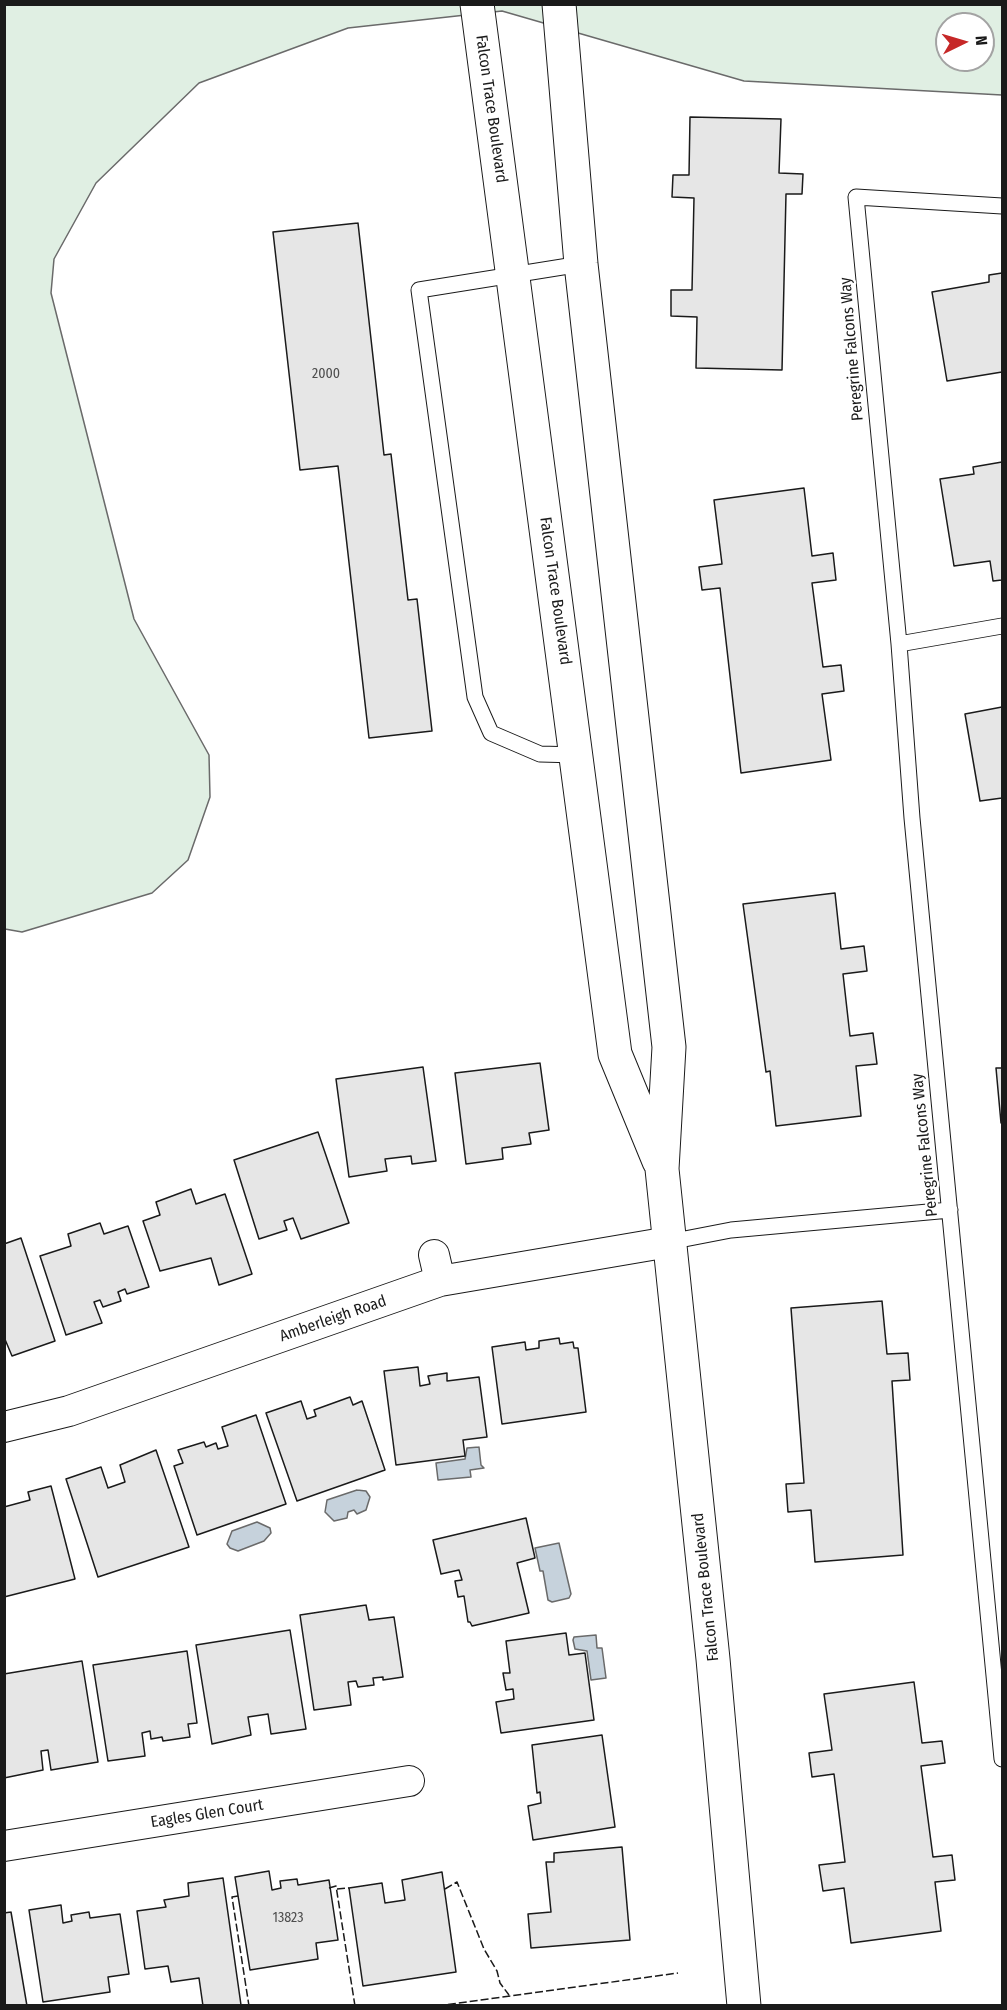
<!DOCTYPE html>
<style>
body{margin:0}
#map{position:relative;width:1007px;height:2010px;overflow:hidden;background:#fff;font-family:"Fira Sans Condensed",sans-serif}
canvas{display:block}
.frame{position:absolute;inset:0;border:6px solid #1a1a1a;pointer-events:none}
.north{position:absolute;left:935px;top:12px;width:60px;height:60px;box-sizing:border-box;background:#fff;border:2px solid #a3a3a3;border-radius:50%;rotate:85deg;font-size:16px;font-weight:700;line-height:24px;text-align:center;color:#1a1a1a}
.north::after{content:'';display:block;margin:auto;width:21px;height:27px;background:#c62828;clip-path:polygon(50% 0,100% 100%,50% 72%,0 100%)}
</style>
<div id="map">
<canvas width="1007" height="2010"></canvas>
<div class="frame"></div>
<div class="north">N</div>
</div>
<script>
const g = document.querySelector('canvas').getContext('2d');
g.lineJoin = 'round';
function paint(path, color) {
  g.fillStyle = color;
  g.fill(path, 'evenodd');
}
function shape(rows) {
  const path = new Path2D();
  for (const r of rows) {
    path.moveTo(r[0], r[1]);
    for (let i = 2; i < r.length; i += 2) path.lineTo(r[i], r[i + 1]);
  }
  return path;
}
function strokePath(path, color, width, dash) {
  g.strokeStyle = color;
  g.lineWidth = width;
  g.lineCap = dash ? 'butt' : 'round';
  g.setLineDash(dash || []);
  g.stroke(path);
}
function label(font, color, halo, rows, align = 'center') {
  g.font = font + ' "Fira Sans Condensed",sans-serif';
  g.lineWidth = 4.5;
  g.setLineDash([]);
  g.textBaseline = 'middle';
  g.strokeStyle = halo;
  g.fillStyle = color;
  for (const [text, x, y, turn = 0] of rows) {
    g.save();
    g.translate(x, y);
    g.rotate((+turn || 0) * Math.PI / 180);
    g.textAlign = isNaN(turn) ? turn : align;
    if (halo) g.strokeText(text, 0, 0);
    g.fillText(text, 0, 0);
    g.restore();
  }
}
const green = shape([
 [5,5,1002,5,1002,95,744,81,502,11,348,28,199,83,96,183,54,259,51,293,134,619,209,755,210,797,188,860,152,893,22,932,5,929,5,5],
 [947,24,983,24,983,60,947,60,947,24]
]);
paint(green, '#e0efe3');
strokePath(green, '#6a6a6a', 1.5);
const water = shape([
 [479,1447,481,1465,484,1468,470,1470,471,1477,438,1480,436,1463,465,1459,467,1448,479,1447],
 [357,1490,366,1491,370,1497,366,1510,357,1514,354,1510,348,1512,347,1518,334,1521,325,1512,327,1500,357,1490],
 [257,1522,270,1528,271,1533,264,1541,238,1551,230,1548,227,1544,232,1531,257,1522],
 [559,1543,571,1594,569,1598,552,1602,548,1600,543,1571,540,1571,535,1548,559,1543],
 [596,1635,597,1648,602,1648,606,1678,591,1680,587,1651,575,1649,573,1640,574,1637,596,1635]
]);
paint(water, '#c6d2dc');
strokePath(water, '#6a6a6a', 1.5);
const building = shape([
 [690,117,781,119,779,173,803,174,802,194,786,194,782,370,696,368,697,317,671,316,671,290,692,290,694,198,672,197,673,175,689,175,690,117],
 [358,223,384,455,391,454,408,600,417,599,432,731,369,738,338,466,300,470,273,232,358,223],
 [1002,273,1002,372,947,381,932,292,989,282,989,275,1002,273],
 [1002,462,1002,580,993,581,990,561,954,566,940,479,974,474,973,467,1002,462],
 [804,488,812,556,833,553,836,580,812,583,823,667,841,665,844,691,822,694,831,760,741,773,720,588,702,590,699,567,722,564,714,500,804,488],
 [1002,707,1002,798,980,801,965,714,1002,707],
 [835,893,841,949,864,946,867,971,843,974,850,1036,873,1033,877,1064,856,1066,861,1116,776,1126,770,1071,766,1072,743,904,835,893],
 [540,1063,549,1130,529,1133,531,1144,502,1148,503,1159,466,1164,455,1073,540,1063],
 [423,1067,436,1161,412,1164,411,1156,385,1159,387,1171,349,1177,336,1079,423,1067],
 [996,1068,1002,1068,1002,1123,1001,1123,996,1068],
 [318,1132,349,1223,301,1239,293,1218,284,1221,287,1230,259,1239,234,1160,318,1132],
 [191,1189,196,1204,225,1194,252,1274,219,1285,211,1258,160,1271,143,1221,160,1215,156,1202,191,1189],
 [100,1223,104,1234,128,1226,149,1287,127,1294,125,1289,118,1292,121,1301,103,1307,100,1300,94,1302,102,1323,66,1335,40,1256,71,1246,68,1234,100,1223],
 [21,1238,55,1341,12,1356,4,1337,4,1244,21,1238],
 [882,1301,887,1354,908,1353,910,1380,892,1381,903,1555,815,1562,811,1510,788,1512,786,1484,804,1483,791,1308,882,1301],
 [559,1338,560,1344,573,1342,574,1348,578,1348,586,1412,502,1424,492,1347,525,1342,526,1350,539,1348,539,1341,559,1338],
 [418,1367,420,1386,430,1384,428,1376,447,1373,447,1381,479,1377,487,1437,463,1440,465,1456,396,1465,384,1371,418,1367],
 [350,1397,353,1405,362,1401,385,1470,297,1501,266,1413,301,1401,307,1419,316,1416,314,1410,350,1397],
 [256,1415,286,1504,197,1535,174,1466,183,1463,178,1450,204,1442,206,1447,216,1443,218,1449,228,1446,222,1427,256,1415],
 [156,1450,189,1547,98,1577,66,1479,101,1467,108,1488,125,1482,120,1465,156,1450],
 [51,1486,75,1579,4,1597,4,1507,30,1500,28,1492,51,1486],
 [526,1518,535,1558,517,1563,529,1613,472,1626,470,1622,468,1622,464,1596,458,1597,455,1581,462,1580,459,1570,441,1574,433,1540,526,1518],
 [366,1605,369,1620,394,1617,403,1677,383,1680,383,1677,373,1678,374,1685,358,1687,356,1681,348,1682,351,1705,314,1710,300,1615,366,1605],
 [290,1630,306,1729,271,1734,268,1714,248,1717,251,1735,212,1744,196,1645,290,1630],
 [566,1633,569,1655,585,1653,594,1720,501,1733,496,1702,514,1699,513,1689,506,1690,503,1673,510,1673,506,1641,566,1633],
 [187,1651,197,1723,188,1724,190,1737,163,1741,162,1737,151,1739,150,1731,142,1733,145,1756,108,1761,93,1665,187,1651],
 [82,1661,98,1762,51,1770,48,1750,41,1751,43,1770,4,1778,4,1674,82,1661],
 [914,1682,922,1743,942,1741,945,1763,921,1766,933,1857,952,1855,955,1880,935,1882,941,1931,851,1943,844,1888,823,1891,819,1865,845,1862,834,1774,812,1777,809,1753,832,1750,824,1694,914,1682],
 [602,1735,615,1827,533,1840,528,1806,541,1803,540,1792,537,1793,532,1745,602,1735],
 [622,1847,630,1940,531,1948,528,1914,551,1912,546,1862,554,1862,554,1853,622,1847],
 [269,1871,272,1890,281,1888,280,1881,297,1879,298,1885,329,1880,338,1940,316,1943,318,1959,250,1970,235,1877,269,1871],
 [442,1872,456,1972,363,1986,349,1888,382,1883,385,1903,405,1900,402,1880,442,1872],
 [223,1878,241,2005,203,2006,199,1978,171,1982,168,1966,145,1969,137,1911,166,1907,164,1900,189,1896,188,1883,223,1878],
 [61,1905,63,1923,72,1921,71,1915,89,1912,90,1918,120,1914,129,1974,108,1977,110,1992,43,2002,29,1910,61,1905],
 [11,1912,27,2006,4,2006,4,1913,11,1912]
]);
paint(building, '#e6e6e6');
strokePath(building, '#1a1a1a', 1.5);
const lane = shape([
 [1002,206,856,197,899,644,912,818,1002,1759],
 [899,644,1002,626],
 [577,755,540,754,491,733,475,697,419,290,581,264],
 [669,1242,731,1230,950,1210]
]);
const street = shape([
 [434,1255,440,1281],
 [4,1427,69,1411,440,1281,669,1242],
 [4,1846,409,1781]
]);
const secondary = shape([
 [477,4,615,1054,659,1161],
 [559,4,581,264,669,1047,662,1169,713,1659,744,2006]
]);
strokePath(lane, '#1a1a1a', 17);
strokePath(street, '#1a1a1a', 32);
strokePath(secondary, '#1a1a1a', 35);
strokePath(lane, '#fff', 15);
strokePath(street, '#fff', 30);
strokePath(secondary, '#fff', 33);
strokePath(shape([
 [329,1888,336,1886,355,2006],
 [337,1889,349,1888],
 [445,1889,457,1882,484,1949,497,1971,500,1983,509,1995],
 [238,1896,232,1897,249,2006],
 [437,2006,678,1973]
]), '#1a1a1a', 1.5, [8, 3]);
label('14px', '#4d4d4d', null, [
 ["2000",326,374],
 ["13823",288,1918]
]);
label('16px', '#1a1a1a', '#fff', [
 ["Falcon Trace Boulevard",491,109,82],
 ["Peregrine Falcons Way",852,349,-95],
 ["Falcon Trace Boulevard",555,591,82],
 ["Peregrine Falcons Way",925,1145,-96],
 ["Amberleigh Road",333,1319,-19],
 ["Falcon Trace Boulevard",706,1587,-96],
 ["Eagles Glen Court",207,1814,-9]
]);
</script>
